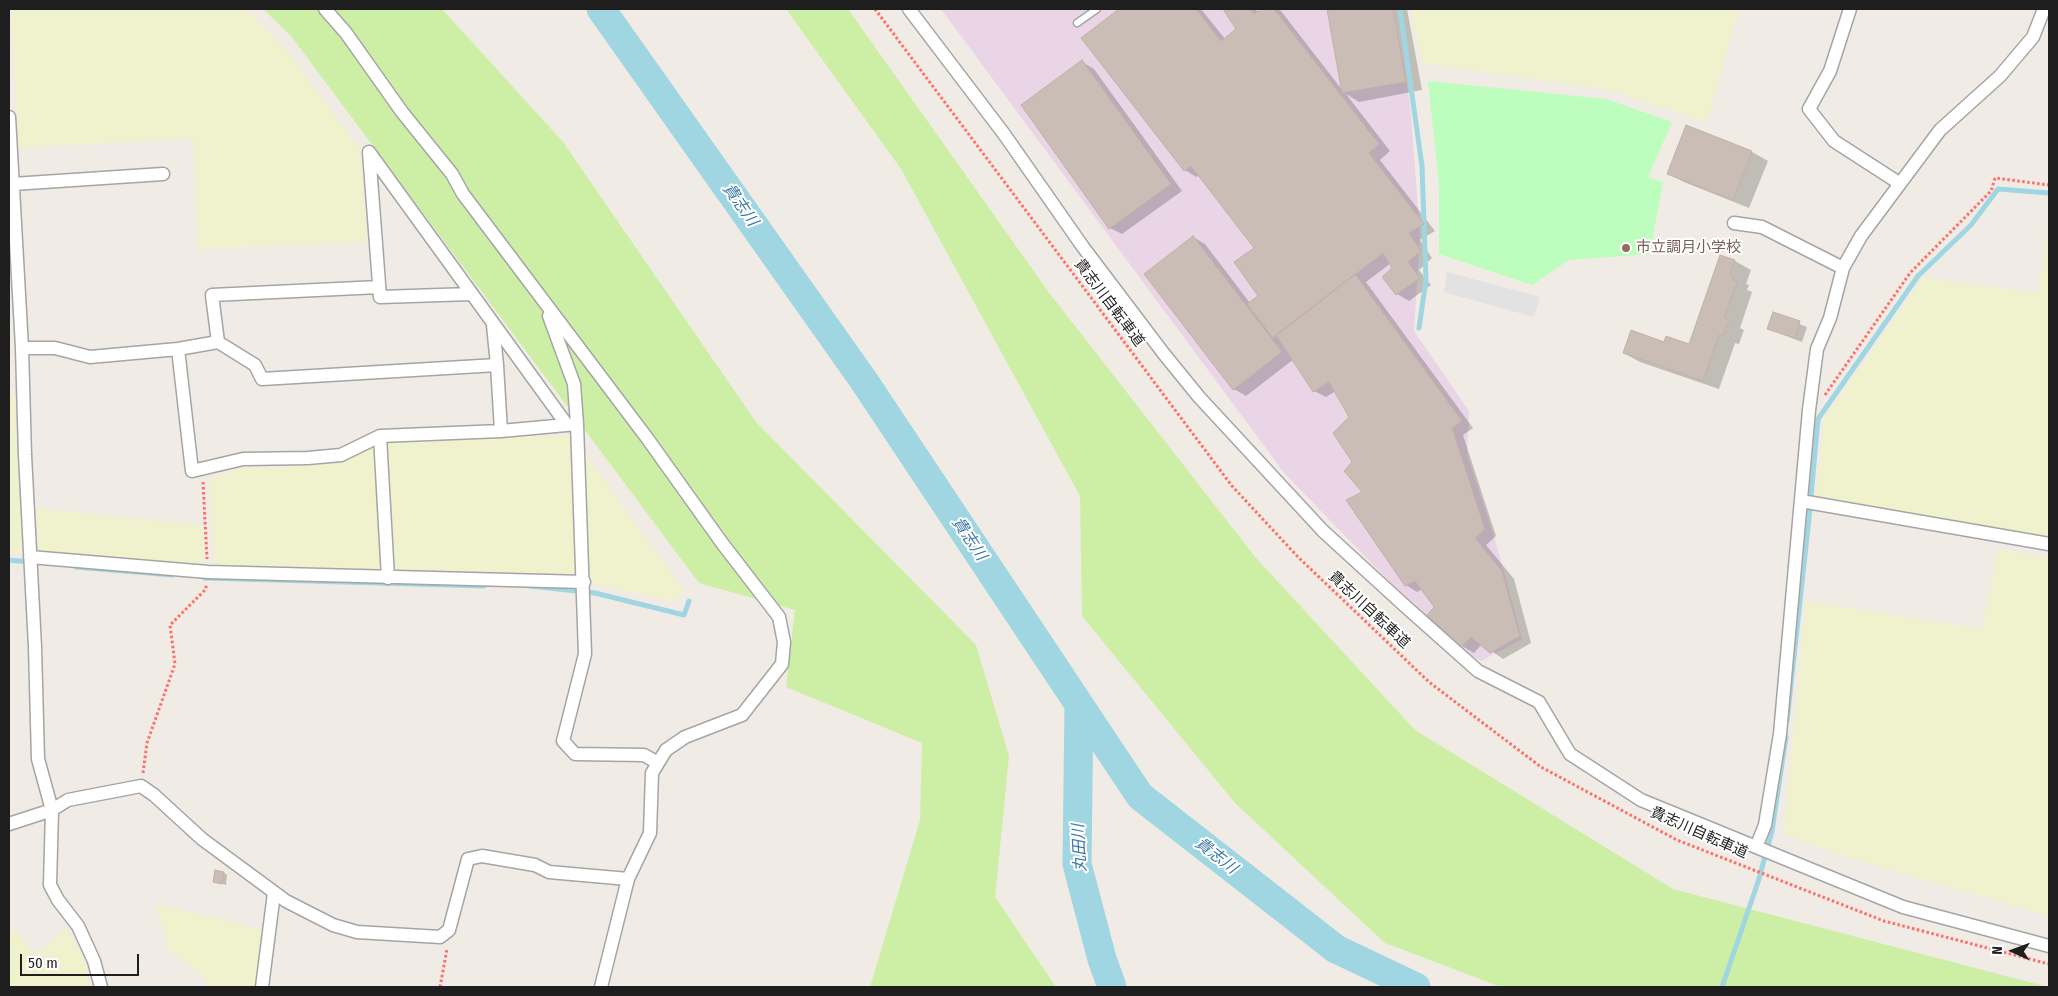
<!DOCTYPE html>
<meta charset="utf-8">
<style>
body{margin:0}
#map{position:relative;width:2058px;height:996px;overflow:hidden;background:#f0ebe4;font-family:"Fira Sans Condensed",sans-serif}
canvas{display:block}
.frame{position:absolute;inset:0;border:10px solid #1e1e1e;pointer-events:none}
.north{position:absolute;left:1988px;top:926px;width:50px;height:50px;-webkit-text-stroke:4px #fff;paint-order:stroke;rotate:272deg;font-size:14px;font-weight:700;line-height:20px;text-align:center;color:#1e1e1e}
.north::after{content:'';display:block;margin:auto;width:18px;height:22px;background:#1e1e1e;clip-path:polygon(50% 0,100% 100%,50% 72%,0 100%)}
.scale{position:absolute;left:20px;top:954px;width:119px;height:22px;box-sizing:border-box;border:2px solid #1e1e1e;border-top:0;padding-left:6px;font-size:15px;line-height:18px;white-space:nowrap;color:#1e1e1e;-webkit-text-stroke:4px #fff;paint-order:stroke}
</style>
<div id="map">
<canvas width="2058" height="996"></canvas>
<div class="frame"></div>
<div class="north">N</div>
<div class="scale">50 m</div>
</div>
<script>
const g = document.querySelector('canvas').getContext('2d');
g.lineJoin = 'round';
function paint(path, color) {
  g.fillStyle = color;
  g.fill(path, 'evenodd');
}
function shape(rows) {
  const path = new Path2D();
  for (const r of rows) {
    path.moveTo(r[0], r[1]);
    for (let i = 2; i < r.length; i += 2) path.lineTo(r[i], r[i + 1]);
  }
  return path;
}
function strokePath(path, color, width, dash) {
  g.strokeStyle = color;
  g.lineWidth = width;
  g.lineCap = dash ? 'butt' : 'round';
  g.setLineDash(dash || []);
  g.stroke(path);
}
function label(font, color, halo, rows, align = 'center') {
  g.font = font + ' "Fira Sans Condensed","Noto Sans JP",sans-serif';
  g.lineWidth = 4;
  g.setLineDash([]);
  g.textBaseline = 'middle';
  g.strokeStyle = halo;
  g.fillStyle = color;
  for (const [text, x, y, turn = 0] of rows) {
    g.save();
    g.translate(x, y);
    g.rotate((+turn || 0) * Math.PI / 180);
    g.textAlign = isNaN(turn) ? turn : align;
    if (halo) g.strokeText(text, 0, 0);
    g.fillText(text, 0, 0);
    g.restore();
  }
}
paint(shape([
 [941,9,1393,9,1410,103,1420,233,1414,331,1469,411,1467,454,1498,550,1522,639,1481,661,1465,652,1420,613,1285,474]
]), '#ead5e7');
paint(shape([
 [11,9,246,9,290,55,360,150,367,242,198,249,193,138,19,148],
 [1411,9,1739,9,1707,122,1605,89,1422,63],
 [2049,224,2049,537,1816,497,1824,419,1923,278,2038,293],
 [9,391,14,391,22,553,9,553],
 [566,435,573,445,579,578,393,574,386,442],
 [376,446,382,573,214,569,209,478,242,468,283,468,352,458],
 [584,452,684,591,673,602,590,582],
 [36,508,203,526,204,569,39,555],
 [1998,549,2049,558,2049,916,1837,854,1784,834,1806,601,1982,629],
 [156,904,264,930,256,987,210,987,199,973,169,950],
 [66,928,84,958,90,987,9,987,9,934,14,929,35,956]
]), '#f0f1cd');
paint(shape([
 [263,9,442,9,563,142,756,422,976,645,1009,756,995,897,1056,987,870,987,920,820,922,743,786,687,795,610,699,583,291,36],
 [786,9,848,9,1050,294,1256,558,1415,730,1673,889,2048,987,1501,987,1385,943,1235,803,1082,616,1080,496,901,169]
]), '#cdefa5');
paint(shape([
 [1428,81,1606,99,1672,122,1648,177,1663,182,1650,254,1569,260,1532,285,1439,254,1439,185]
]), '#bdfebf');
paint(shape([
 [1447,272,1540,297,1534,317,1444,292]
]), '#e2e2e2');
paint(shape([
 [1122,9,1201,9,1225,39,1238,29,1224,9,1255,9,1258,12,1263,9,1277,9,1281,11,1343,91,1328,9,1407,9,1422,90,1359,102,1346,94,1390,151,1380,160,1435,231,1420,240,1432,258,1419,270,1431,285,1409,301,1397,294,1384,278,1394,268,1391,263,1366,282,1473,428,1463,435,1496,536,1486,545,1514,579,1531,643,1503,659,1482,644,1474,653,1462,646,1429,615,1436,607,1423,589,1417,592,1406,585,1364,492,1354,463,1351,417,1336,391,1326,397,1314,391,1294,359,1246,396,1234,389,1146,274,1193,237,1205,244,1250,303,1260,297,1256,248,1200,175,1196,177,1185,170,1083,38],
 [1082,62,1094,69,1182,191,1122,234,1110,228],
 [1687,126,1752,152,1768,161,1749,208,1684,182,1668,173],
 [1721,256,1735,261,1751,270,1746,284,1749,285,1747,290,1752,292,1740,328,1744,330,1739,344,1735,343,1719,389,1640,362,1624,353,1665,343,1690,346],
 [1773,314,1807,327,1802,342,1768,329],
 [224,873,227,875,226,885,214,881]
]), '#0003');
strokePath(shape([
 [1400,9,1422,166,1426,280,1419,328],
 [9,560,30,562],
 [76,567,172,575],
 [205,578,484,586],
 [530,586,595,593,684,615,689,601],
 [1787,721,1809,518,1818,419,1918,276,1971,225,1998,189,2049,193],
 [1722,987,1758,882,1772,831,1786,737]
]), '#a0d6e2', 5);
strokePath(shape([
 [601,9,864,381,1140,796,1336,949,1416,987],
 [1079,705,1077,864,1102,959,1112,987]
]), '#a0d6e2', 29);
const building = shape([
 [1119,9,1196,9,1221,41,1236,29,1223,9,1250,9,1254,14,1261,9,1274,9,1379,144,1369,153,1424,224,1409,233,1421,251,1408,262,1420,278,1396,295,1382,277,1392,268,1383,253,1273,338,1247,304,1258,296,1234,262,1254,248,1191,166,1184,171,1081,38,1119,9],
 [1327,9,1393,9,1406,82,1342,93,1327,9],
 [1082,60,1171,184,1109,229,1021,105,1082,60],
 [1686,125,1752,151,1733,200,1667,174,1686,125],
 [1193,236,1282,352,1233,390,1144,274,1193,236],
 [1720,255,1735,260,1730,274,1734,275,1732,280,1737,282,1724,318,1729,320,1723,336,1719,335,1703,381,1623,353,1631,330,1664,342,1666,336,1689,344,1720,255],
 [1355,274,1462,421,1452,428,1485,529,1475,538,1502,571,1520,636,1490,653,1471,637,1461,647,1427,615,1434,607,1415,581,1405,586,1346,500,1362,492,1344,471,1352,462,1333,433,1349,417,1329,382,1313,392,1276,335,1355,274],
 [1773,312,1800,321,1795,338,1767,329,1773,312],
 [215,870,224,872,222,884,213,882,215,870]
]);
paint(building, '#c9bdb6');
strokePath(building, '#c3b1a5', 1);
const service = shape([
 [1077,23,1097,9]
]);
const minor = shape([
 [325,9,346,33,402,112,452,174,463,194,647,438,722,543,779,617,784,642,782,664,742,715,685,737,666,750,652,773,650,833,628,879,601,987],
 [909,9,1004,134,1083,247,1164,354,1199,397,1323,531,1405,606,1478,671,1539,702,1570,754,1641,800,1903,907,2049,946],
 [1850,9,1830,71,1809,109,1834,141,1899,183],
 [9,117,22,348,25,455,35,647,38,759,52,810,50,885,58,900,78,926,94,961,101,987],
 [13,184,163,174],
 [1734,223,1762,227,1843,268],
 [471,294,380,297,369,152,567,425],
 [549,316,574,384,577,424],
 [493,325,497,365],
 [218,342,255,365,262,379,497,365,501,431],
 [22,348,55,348,90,357,178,349,192,471,243,459,308,458,341,455,380,436,501,431,577,424,585,654,563,741,575,754,644,755,658,763],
 [178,349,218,342,212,295,379,287],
 [380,436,388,578],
 [1801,501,2049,544],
 [30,557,208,572,584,582],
 [9,824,52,810,68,800,141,786,154,795,202,839,286,901,333,925,357,932,440,937,449,930,468,859,482,856,535,865,549,872,628,879],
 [1756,847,1765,825,1780,734,1809,410,1817,349,1830,318,1843,268,1861,236,1940,130,2000,76,2033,37,2044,9],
 [262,987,274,893]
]);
strokePath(service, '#a5a5a5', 9);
strokePath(minor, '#a5a5a5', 15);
strokePath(shape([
 [875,9,1232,486,1298,557,1429,682,1541,767,1677,840,1884,921,2049,964],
 [1825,395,1910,273,1991,191,1995,178,2049,185],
 [203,482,207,559],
 [143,773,147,743,175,664,170,625,206,589,206,585],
 [440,987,447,949]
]), '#ff6e66', 3, [2.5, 2.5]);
strokePath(service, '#fff', 6);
strokePath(minor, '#fff', 12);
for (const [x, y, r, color] of [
 [1626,248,5,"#8d6e63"]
]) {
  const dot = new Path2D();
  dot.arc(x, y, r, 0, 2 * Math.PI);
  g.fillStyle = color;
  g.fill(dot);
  strokePath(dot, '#fff', 2);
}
label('15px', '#785e54', '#fff', [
 ["市立調月小学校",1636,248]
], 'left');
label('15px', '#1e1e1e', '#fff', [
 ["貴志川自転車道",1109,303,53],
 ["貴志川自転車道",1369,610,43],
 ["貴志川自転車道",1699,833,24]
]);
label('italic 16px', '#3d78a6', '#fff', [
 ["貴志川",740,205,55],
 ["貴志川",969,539,56],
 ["丸田川",1080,848,-93],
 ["貴志川",1216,856,38]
]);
</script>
